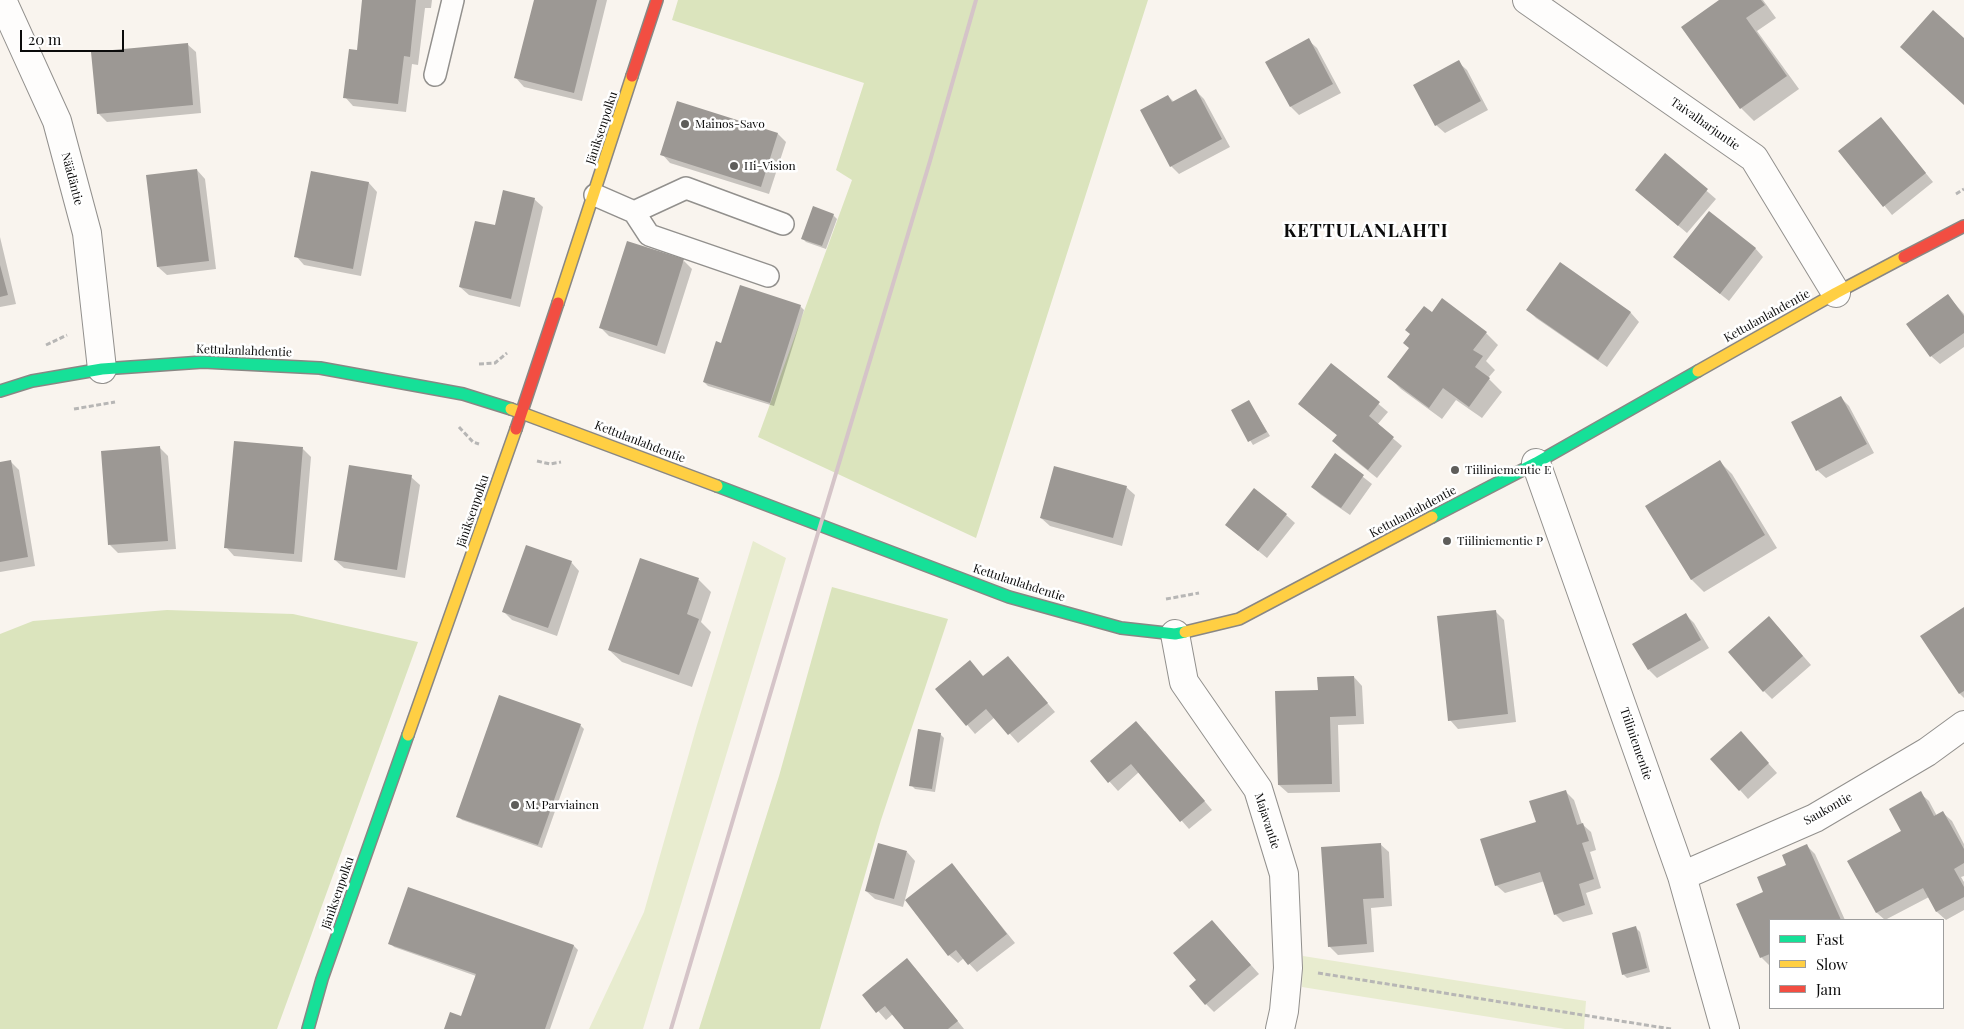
<!DOCTYPE html>
<meta charset="utf-8">
<style>
body{margin:0}
#map{position:relative;width:1964px;height:1029px;overflow:hidden;background:#f9f4ee;font-family:"Playfair Display",serif}
canvas{display:block}
.legend{position:absolute;left:1769px;top:919px;width:175px;height:90px;box-sizing:border-box;background:#fff;border:1px solid #9d9d9d;margin:0;padding:6px 9px;list-style:none;font-size:15px;color:#0b0b0b}
.legend li{display:flex;align-items:center;gap:10px;height:25px}
.legend b{width:25px;border:1px solid #9d9d9d}
.scale{position:absolute;left:20px;top:30px;width:104px;height:22px;box-sizing:border-box;border:2px solid #0b0b0b;border-top:0;padding-left:6px;font-size:15px;line-height:18px;white-space:nowrap;color:#0b0b0b;-webkit-text-stroke:4px #fff;paint-order:stroke}
</style>
<div id="map">
<canvas width="1964" height="1029"></canvas>
<ul class="legend">
<li><b style="height:6px;background:#16e098"></b>Fast</li>
<li><b style="height:6px;background:#ffcf43"></b>Slow</li>
<li><b style="height:6px;background:#f24e42"></b>Jam</li>
</ul>
<div class="scale">20 m</div>
</div>
<script>
const g = document.querySelector('canvas').getContext('2d');
g.lineJoin = 'round';
function paint(path, color) {
  g.fillStyle = color;
  g.fill(path, 'evenodd');
}
function shape(rows) {
  const path = new Path2D();
  for (const r of rows) {
    path.moveTo(r[0], r[1]);
    for (let i = 2; i < r.length; i += 2) path.lineTo(r[i], r[i + 1]);
  }
  return path;
}
function strokePath(path, color, width, dash) {
  g.strokeStyle = color;
  g.lineWidth = width;
  g.lineCap = dash ? 'butt' : 'round';
  g.setLineDash(dash || []);
  g.stroke(path);
}
function label(font, color, halo, rows, align = 'center') {
  g.font = font + ' "Playfair Display",serif';
  g.lineWidth = 5;
  g.setLineDash([]);
  g.textBaseline = 'middle';
  g.strokeStyle = halo;
  g.fillStyle = color;
  for (const [text, x, y, turn = 0] of rows) {
    g.save();
    g.translate(x, y);
    g.rotate((+turn || 0) * Math.PI / 180);
    g.textAlign = isNaN(turn) ? turn : align;
    if (halo) g.strokeText(text, 0, 0);
    g.fillText(text, 0, 0);
    g.restore();
  }
}
paint(shape([
 [753,541,786,558,643,1029,589,1029,644,912,697,725],
 [1303,956,1586,1001,1584,1029,1565,1029,1302,987]
]), '#e8eccf');
paint(shape([
 [678,0,1148,0,976,538,758,437,852,180,836,170,864,83,672,20],
 [832,587,948,619,881,820,820,1029,699,1029,779,776],
 [167,610,293,614,418,642,277,1029,0,1029,0,634,33,621]
]), '#dbe4bd');
paint(shape([
 [364,0,432,0,431,8,425,8,418,65,412,64,406,112,353,106,345,97,358,52],
 [535,0,607,0,582,101,524,87,516,78],
 [1721,0,1763,0,1776,18,1757,31,1799,89,1754,121,1741,108,1683,27],
 [1308,40,1317,48,1341,93,1299,115,1291,107],
 [187,44,196,52,201,113,107,122,98,113],
 [1458,62,1467,70,1488,110,1445,133,1436,125],
 [1196,91,1204,99,1230,147,1179,174,1171,166,1168,96,1174,102],
 [1881,119,1933,182,1892,215,1840,151],
 [778,134,786,142,769,194,670,163,662,154],
 [1665,155,1716,199,1687,233,1636,190],
 [197,170,205,179,216,269,167,275,158,267],
 [312,172,369,183,377,192,361,276,304,265,296,256],
 [534,199,543,207,520,307,469,295,460,287],
 [833,215,837,219,826,249,806,242,802,238],
 [0,237,16,304,0,307],
 [1755,248,1763,257,1729,301,1674,257],
 [684,261,692,269,665,354,609,336,601,328],
 [1560,264,1631,313,1639,322,1607,367,1536,318,1528,310],
 [1948,296,1964,314,1964,347,1940,364,1931,356],
 [800,306,804,310,774,406,708,386,704,382,722,345],
 [1432,313,1486,333,1498,345,1486,361,1495,370,1488,378,1502,392,1482,418,1456,400,1442,419,1401,389,1389,377,1410,349],
 [1331,364,1388,412,1377,425,1402,446,1377,478,1342,450,1333,441,1338,436,1308,412],
 [1841,398,1849,406,1874,453,1826,478,1817,470],
 [1249,402,1270,436,1253,445,1232,411],
 [160,448,168,456,176,549,118,553,110,545],
 [303,449,311,457,302,562,234,556,226,547],
 [1335,455,1372,484,1350,515,1321,495,1312,487],
 [11,462,19,470,35,566,0,572,0,463],
 [1720,462,1732,474,1777,548,1704,592,1692,580,1647,507],
 [411,477,420,485,405,578,344,568,335,560],
 [1126,487,1135,495,1122,546,1050,526,1041,518],
 [1286,515,1295,523,1267,558,1226,525],
 [641,559,699,580,711,592,701,622,711,632,692,687,622,662,609,650],
 [571,562,579,571,557,636,512,620,504,612],
 [1964,608,1964,698,1960,694],
 [1495,611,1504,620,1516,722,1458,729,1450,720],
 [1686,615,1694,623,1709,648,1657,678,1649,670],
 [1777,626,1811,665,1772,699,1764,691],
 [1008,657,1055,712,1018,743,995,717,975,734,937,689,984,677],
 [1354,677,1362,686,1364,724,1338,725,1340,792,1288,793,1279,785,1319,691],
 [580,725,584,729,542,848,462,820,458,816],
 [1145,731,1212,810,1189,829,1139,772,1118,791,1091,761],
 [940,734,944,738,935,792,915,789,911,785],
 [1749,742,1777,773,1748,799,1740,790],
 [1565,791,1574,800,1582,824,1591,832,1596,850,1590,852,1601,888,1586,893,1593,914,1563,922,1555,914,1545,881,1505,893,1496,885,1537,823],
 [1920,793,1929,801,1937,816,1943,813,1952,821,1964,844,1964,876,1961,877,1964,882,1964,910,1946,920,1937,912,1929,897,1885,920,1877,913,1849,861,1903,832],
 [1380,844,1389,852,1392,906,1371,908,1374,952,1338,955,1329,946],
 [1807,846,1815,854,1845,920,1770,920,1770,966,1761,957,1765,893,1787,865],
 [907,852,915,861,903,907,875,899,866,891],
 [952,865,1015,943,977,972,964,958,958,963,949,955],
 [409,889,574,946,578,950,550,1029,445,1029,462,1018,476,976,394,947,390,943],
 [1636,928,1640,932,1650,972,1627,978,1623,974],
 [1220,930,1259,974,1214,1012,1206,1004],
 [915,968,964,1029,906,1029,893,1014,886,1020,864,995]
]), '#0003');
paint(shape([
 [362,0,416,0,410,57,404,56,398,104,343,98,349,49,357,50],
 [534,0,597,0,574,93,514,78],
 [1719,0,1761,0,1765,5,1746,18,1787,76,1740,109,1681,27],
 [1933,10,1964,38,1964,105,1900,47],
 [1309,38,1333,84,1290,107,1265,62],
 [188,43,193,105,97,114,91,52],
 [1459,60,1481,101,1435,126,1413,85],
 [1196,89,1222,139,1170,167,1140,110,1168,95,1172,102],
 [677,101,778,133,761,187,660,155],
 [1881,117,1926,173,1883,207,1838,151],
 [1665,153,1708,189,1678,226,1635,190],
 [197,169,209,261,157,267,146,175],
 [311,171,369,182,353,269,294,257],
 [503,190,535,198,511,299,459,287,475,221,495,225],
 [813,206,834,214,822,246,801,239],
 [1709,211,1756,248,1720,294,1673,257],
 [627,241,684,259,657,346,599,328],
 [1560,262,1631,312,1598,360,1526,310],
 [0,265,8,295,0,297],
 [740,285,801,305,770,403,703,382,716,341,721,343],
 [1948,294,1964,316,1964,333,1930,357,1906,324],
 [1442,298,1487,332,1473,350,1483,356,1475,367,1490,378,1469,407,1443,388,1429,408,1387,377,1409,348,1403,343,1410,334,1405,330,1424,306,1432,312],
 [1331,363,1380,402,1369,416,1394,437,1368,470,1332,441,1337,435,1298,404],
 [1841,396,1867,444,1816,471,1791,422],
 [1249,400,1267,432,1248,442,1231,410],
 [234,441,303,447,294,554,224,548],
 [160,446,168,541,108,545,101,451],
 [1335,453,1364,475,1341,508,1311,487],
 [11,460,28,557,0,562,0,462],
 [1720,460,1765,535,1691,580,1645,506],
 [349,465,412,475,397,570,334,560],
 [1054,466,1127,486,1113,538,1040,518],
 [1254,488,1287,514,1258,551,1225,525],
 [526,545,572,561,548,628,502,612],
 [640,558,699,578,687,614,699,619,679,675,608,650],
 [1964,607,1964,691,1959,694,1920,636],
 [1496,610,1508,714,1448,721,1437,616],
 [1686,613,1701,640,1648,670,1632,644],
 [1769,616,1803,656,1763,692,1728,652],
 [1008,656,1048,703,1008,735,986,709,966,726,935,689,970,660,983,676],
 [1354,676,1356,716,1330,717,1332,784,1278,785,1275,691,1318,690,1317,677],
 [499,695,581,724,538,845,456,817],
 [1136,721,1205,801,1180,822,1131,764,1108,783,1090,761],
 [918,729,941,733,932,789,909,786],
 [1741,731,1769,763,1739,791,1710,759],
 [1566,790,1577,825,1583,823,1589,841,1582,843,1594,879,1579,884,1585,905,1554,915,1540,872,1495,886,1480,839,1536,822,1529,801],
 [1921,791,1934,816,1943,811,1964,849,1964,863,1954,869,1964,887,1964,897,1936,912,1923,888,1876,913,1847,861,1901,831,1889,809],
 [878,843,907,851,894,899,865,891],
 [1381,843,1384,898,1363,899,1367,944,1328,947,1321,847],
 [1807,844,1841,920,1770,920,1770,954,1760,958,1736,904,1763,892,1757,877,1786,865,1782,855],
 [952,863,1007,934,968,965,956,950,948,956,905,900],
 [408,887,574,945,545,1029,444,1029,450,1012,461,1016,476,974,388,944],
 [1212,920,1251,965,1205,1005,1189,986,1196,980,1173,953],
 [1636,926,1647,968,1622,975,1612,933],
 [907,958,958,1021,948,1029,904,1029,885,1006,876,1013,862,995]
]), '#9c9894');
const lane = shape([
 [435,75,453,0],
 [595,195,634,212,686,188,783,224],
 [634,212,649,235,768,276]
]);
const street = shape([
 [2,0,57,121,87,233,102,369],
 [1527,0,1754,158,1836,293],
 [1536,463,1682,876,1725,1029],
 [1175,634,1184,682,1258,789,1284,874,1288,968,1284,1011,1280,1029],
 [1682,876,1815,818,1927,752,1964,725]
]);
const fast = shape([
 [0,391,32,381,102,369,203,362,320,368,463,394,511,409],
 [717,486,1009,597,1121,628,1175,634,1185,632],
 [1432,517,1536,463,1698,371],
 [308,1029,322,979,408,735]
]);
const slow = shape([
 [558,303,632,76],
 [1698,371,1836,293,1904,257],
 [511,409,717,486],
 [1185,632,1239,619,1432,517],
 [408,735,516,429]
]);
const jam = shape([
 [632,76,657,0],
 [1904,257,1964,226],
 [516,429,558,303]
]);
strokePath(lane, '#92908d', 24);
strokePath(street, '#92908d', 30);
strokePath(fast, '#898784', 14);
strokePath(slow, '#898784', 14);
strokePath(jam, '#898784', 14);
strokePath(shape([
 [1956,194,1964,189],
 [46,345,67,335],
 [479,364,495,363,507,353],
 [74,409,115,402],
 [459,427,473,442,479,444],
 [537,461,550,464,561,462],
 [1166,599,1199,593],
 [1318,973,1671,1029]
]), '#b7b6b5', 3, [5, 2.5]);
strokePath(lane, '#fefdfc', 21);
strokePath(street, '#fefdfc', 28);
strokePath(fast, '#16e098', 11);
strokePath(slow, '#ffcf43', 11);
strokePath(jam, '#f24e42', 11);
strokePath(shape([
 [671,1029,809,563,930,161,976,0]
]), '#d5c4c8', 4);
for (const [x, y, r, color] of [
 [685,124,5,"#5e5d5a"],
 [734,166,5,"#5e5d5a"],
 [1455,470,5,"#5e5d5a"],
 [1447,541,5,"#5e5d5a"],
 [515,805,5,"#5e5d5a"]
]) {
  const dot = new Path2D();
  dot.arc(x, y, r, 0, 2 * Math.PI);
  g.fillStyle = color;
  g.fill(dot);
  strokePath(dot, '#fff', 2);
}
label('12px', '#0b0b0b', '#fff', [
 ["Mainos-Savo",695,124],
 ["Hi-Vision",744,166],
 ["Tiiliniementie E",1465,470],
 ["Tiiliniementie P",1457,541],
 ["M. Parviainen",525,805]
], 'left');
label('12px', '#0b0b0b', '#fff', [
 ["Taivalharjuntie",1705,124,35],
 ["Jäniksenpolku",602,128,-72],
 ["Näädäntie",72,179,75],
 ["Kettulanlahdentie",1767,316,-29],
 ["Kettulanlahdentie",244,351,2],
 ["Kettulanlahdentie",640,442,21],
 ["Jäniksenpolku",473,511,-71],
 ["Kettulanlahdentie",1413,512,-28],
 ["Kettulanlahdentie",1019,583,18],
 ["Tiiliniementie",1636,744,71],
 ["Saukontie",1828,809,-29],
 ["Majavantie",1267,821,72],
 ["Jäniksenpolku",338,893,-71]
]);
g.letterSpacing = '1px';
label('bold 18px', '#0b0b0b', '#fff', [
 ["KETTULANLAHTI",1366,231]
]);
g.letterSpacing = '0px';
</script>
